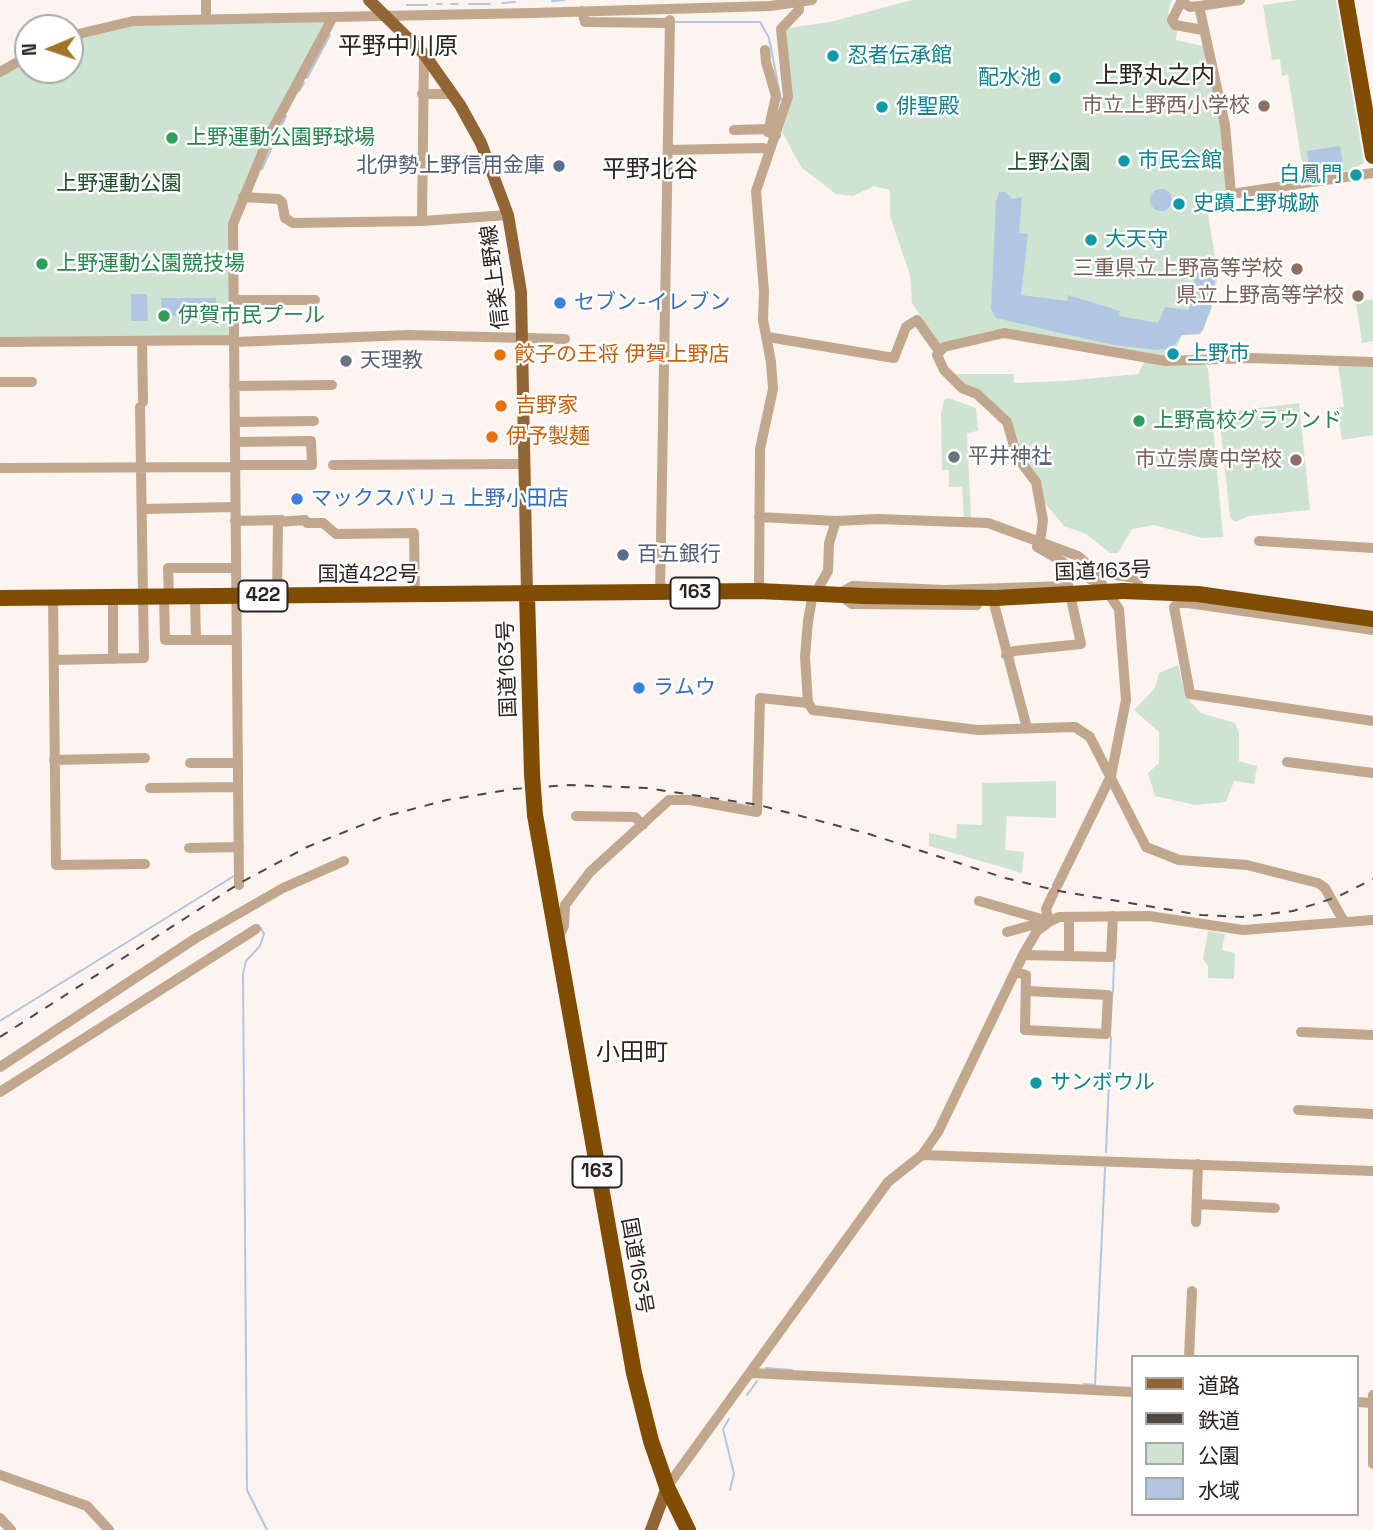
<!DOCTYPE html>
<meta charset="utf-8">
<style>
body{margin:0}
#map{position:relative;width:1373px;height:1530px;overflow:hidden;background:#fdf4ef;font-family:"Space Grotesk","Noto Sans JP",sans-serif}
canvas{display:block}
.legend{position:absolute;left:1131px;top:1355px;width:228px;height:161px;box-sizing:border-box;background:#fff;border:2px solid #a9a7a6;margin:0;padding:9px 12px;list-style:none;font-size:21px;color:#292421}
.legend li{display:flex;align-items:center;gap:14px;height:35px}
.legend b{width:35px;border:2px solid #a9a7a6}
.north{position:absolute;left:14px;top:14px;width:70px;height:70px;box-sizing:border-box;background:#fff;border:2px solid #a9a7a6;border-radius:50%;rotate:268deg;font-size:19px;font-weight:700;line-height:28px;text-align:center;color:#292421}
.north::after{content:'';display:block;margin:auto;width:24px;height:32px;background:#a47328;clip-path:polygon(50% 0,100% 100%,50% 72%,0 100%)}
</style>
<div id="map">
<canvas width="1373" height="1530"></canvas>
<ul class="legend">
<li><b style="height:9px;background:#926534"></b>道路</li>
<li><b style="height:9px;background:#4d4744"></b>鉄道</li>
<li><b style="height:19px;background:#cee3d1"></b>公園</li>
<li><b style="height:19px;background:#b1c7e1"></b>水域</li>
</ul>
<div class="north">N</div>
</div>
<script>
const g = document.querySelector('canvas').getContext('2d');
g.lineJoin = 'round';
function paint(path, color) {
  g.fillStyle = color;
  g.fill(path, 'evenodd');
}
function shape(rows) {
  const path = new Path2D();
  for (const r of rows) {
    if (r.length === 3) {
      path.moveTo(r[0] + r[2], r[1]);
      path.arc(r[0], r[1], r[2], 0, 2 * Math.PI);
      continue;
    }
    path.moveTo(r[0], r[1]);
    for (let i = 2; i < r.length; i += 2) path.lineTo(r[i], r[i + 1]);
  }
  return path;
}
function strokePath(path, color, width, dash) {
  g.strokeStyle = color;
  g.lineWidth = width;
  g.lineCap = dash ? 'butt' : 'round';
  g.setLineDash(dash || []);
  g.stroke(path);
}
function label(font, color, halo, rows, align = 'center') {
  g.font = font + ' "Space Grotesk","Noto Sans JP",sans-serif';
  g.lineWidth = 5;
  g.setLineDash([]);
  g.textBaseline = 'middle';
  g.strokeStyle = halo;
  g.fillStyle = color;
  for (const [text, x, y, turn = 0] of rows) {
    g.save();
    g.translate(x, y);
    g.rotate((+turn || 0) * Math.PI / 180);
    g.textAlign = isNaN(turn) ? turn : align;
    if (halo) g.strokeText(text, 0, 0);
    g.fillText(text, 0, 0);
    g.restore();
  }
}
paint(shape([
 [912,0,1172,0,1168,13,1177,32,1176,40,1203,46,1222,126,1229,199,1206,203,1218,274,1211,312,1200,334,1182,335,1172,357,1012,330,994,330,938,344,912,303,910,275,890,216,890,190,874,186,853,196,836,194,801,167,782,132,792,98,786,31,788,28,830,22],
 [1298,0,1336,0,1364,163,1350,170,1304,177,1288,75,1282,76,1280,59,1272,60,1263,5],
 [332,18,234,217,231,336,0,341,0,73,28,57,28,70,70,70,70,37,133,22],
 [1373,299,1373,341,1362,343,1356,302],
 [1145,361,1204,363,1208,369,1223,537,1202,538,1154,525,1132,529,1118,553,1110,553,1086,534,1064,526,1043,501,1020,456,1011,422,952,374,1014,374,1014,383,1064,381,1138,374],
 [1338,364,1373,364,1373,435,1342,440,1337,408,1344,407],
 [948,398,976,408,978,431,967,433,971,518,964,518,962,487,949,487,949,470,942,470,941,414,944,400],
 [1299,403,1310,510,1249,516,1235,522,1230,517,1219,413],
 [1178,665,1186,697,1201,713,1235,723,1239,733,1239,761,1257,766,1254,784,1234,781,1226,802,1195,805,1155,796,1148,773,1159,763,1159,732,1134,710,1155,688,1159,673],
 [1056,781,1056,818,1007,816,1005,850,1024,852,1022,873,929,846,929,833,956,839,957,824,982,825,982,783],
 [1208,931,1225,934,1222,950,1235,953,1234,979,1208,978,1208,966,1203,959]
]), '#cee3d1');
paint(shape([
 [1340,146,1344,170,1310,175,1307,151],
 [1161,200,11],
 [999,192,1006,192,1012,199,1022,197,1019,233,1028,234,1021,295,1067,301,1068,295,1120,311,1119,316,1158,323,1165,307,1189,310,1195,274,1206,272,1213,276,1216,291,1204,328,1200,334,1182,335,1172,348,1157,350,1113,345,996,318,991,309,996,201],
 [131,294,147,294,148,321,131,321],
 [161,298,216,298,216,316,162,316]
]), '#b1c7e1');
strokePath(shape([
 [552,1,564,0],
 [502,3,515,2],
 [437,4,442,4],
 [451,4,458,4],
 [469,4,490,4],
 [407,5,427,5],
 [673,22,760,22,769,38,781,100],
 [307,78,330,35],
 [299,91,304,83],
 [262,169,286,116],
 [261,928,264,934,260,946,246,961,243,974,247,1490,267,1530],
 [1113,993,1114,960],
 [0,1021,234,876],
 [1106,1152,1111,1037],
 [766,1368,792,1370],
 [1084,1384,1095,1385,1105,1168],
 [747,1395,757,1381],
 [729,1419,723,1429,734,1474,730,1490]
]), '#b1c7e1', 2);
strokePath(shape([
 [1182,0,1172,20,1175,25,1203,30],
 [1182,2,1190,7,1199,6,1225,125,1231,194,1373,173],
 [1199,6,1240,0],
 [582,11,585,22,668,23],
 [206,19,206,0],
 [70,36,133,21,532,13,770,6,812,0],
 [765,50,766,62,776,96,768,132,776,135],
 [0,72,28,56],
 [422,94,453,94],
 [734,130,769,129],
 [668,150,763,148,770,150],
 [243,197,278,199,282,202,285,218,293,223,422,221,508,215],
 [422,221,424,54],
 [234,300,315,300],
 [768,337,894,358,906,327,917,320,939,351],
 [142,341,143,402],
 [0,342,234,340],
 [235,342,408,335,565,339],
 [0,382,32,382],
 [234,386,332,385],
 [235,422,314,421],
 [235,442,311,441,312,465,235,465],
 [333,465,525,464],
 [0,468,235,467],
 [144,509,235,507],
 [759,517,836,521],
 [235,521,281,520],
 [1259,541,1373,548],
 [1040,542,1043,520,1036,482,1017,457,1007,422,977,394,962,388,944,370,937,355,944,347,1004,333,1166,361,1250,358,1373,362],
 [1140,590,1136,578,1096,572,1078,556,988,523,878,519,836,521,829,543,828,571,812,599,808,621,805,657,808,703,813,710,978,730,1075,727,1090,737,1146,847,1179,860,1247,865,1318,883,1325,888,1343,920],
 [759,591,760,449,773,389,771,362,763,320,764,292,756,191,788,97,781,29,799,10,799,3],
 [660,594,670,20],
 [277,596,278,522,305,520,307,523,323,523,336,534,414,533,415,595],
 [169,597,168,568,235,568],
 [195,597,196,640],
 [53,598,56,865,145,864],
 [113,598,113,659],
 [164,598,165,640,237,640],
 [994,604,1027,728],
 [977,605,852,604,838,594,853,586,944,590,1067,586],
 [1373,630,1188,603,1178,603,1174,607,1190,694,1373,721],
 [1006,655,1014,651,1081,644,1063,562,1037,547],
 [54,660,144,658,140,407],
 [54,760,145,758],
 [1287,762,1373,773],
 [190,763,238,763],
 [150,788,238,787],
 [576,816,635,817,643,825],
 [189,848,239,847],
 [239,885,233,224,271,132,333,17],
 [1057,886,1111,776,1126,700,1119,609,1102,584,1076,573,1076,565,1082,560],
 [979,901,1041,919],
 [1049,922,1046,909,1054,892],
 [1007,932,1040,923],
 [557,941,564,926,565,905,590,872,669,800,690,800,757,812,760,698,808,703],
 [1069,950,1069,917],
 [1023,955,1111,957,1113,916],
 [1015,972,1026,975,1025,1030,1106,1034,1108,995,1026,991],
 [1301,1032,1373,1035],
 [0,1067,196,938,283,888,344,861],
 [0,1092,256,929],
 [1298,1110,1373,1114],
 [922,1155,938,1132,1024,953,1037,931,1049,922,1059,917,1149,916,1243,930,1373,920],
 [1197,1204,1275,1208],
 [1196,1222,1198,1164],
 [1189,1357,1192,1291],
 [751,1373,1133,1392],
 [1373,1395,1373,1464],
 [1357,1402,1373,1403],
 [0,1475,87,1506,109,1530],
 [667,1487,888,1182,922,1155,1373,1171],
 [0,1518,11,1530]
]), '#c1a78e', 10);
strokePath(shape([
 [369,0,424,54,460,105,481,143,508,215,521,292,527,595],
 [651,1530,667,1487]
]), '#926534', 12);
strokePath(shape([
 [1346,0,1373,156],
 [1123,591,1198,594,1373,619],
 [527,595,532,774],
 [0,598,759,591,864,596],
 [535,815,634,1373,651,1441,667,1487,688,1530]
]), '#804c02', 16);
strokePath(shape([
 [0,1037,240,883,307,847,382,817,447,800,513,789,570,785,646,788,759,805,869,834,1005,878,1059,891,1201,915,1243,917,1293,911,1337,897,1373,879]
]), '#4d4744', 2, [9, 9]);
strokePath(shape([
 [864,596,996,598,1123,591],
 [532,774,535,815]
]), '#804c02', 16);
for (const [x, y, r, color] of [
 [833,56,7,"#0f9aa8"],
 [1055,78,7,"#0f9aa8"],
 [1264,106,7,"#8d6e63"],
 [882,107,7,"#0f9aa8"],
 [172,138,7,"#2e9e5b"],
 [1124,161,7,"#0f9aa8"],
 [559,166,7,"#5c6f8a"],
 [1356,175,7,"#0f9aa8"],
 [1179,204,7,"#0f9aa8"],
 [1091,240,7,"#0f9aa8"],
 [42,264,7,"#2e9e5b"],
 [1297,269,7,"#8d6e63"],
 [1358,296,7,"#8d6e63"],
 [560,303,7,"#3f7fe0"],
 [164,316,7,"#2e9e5b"],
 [1173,354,7,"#0f9aa8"],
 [500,355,7,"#e8710a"],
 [346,361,7,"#6b7280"],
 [501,406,7,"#e8710a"],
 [1139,421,7,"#2e9e5b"],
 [492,437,7,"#e8710a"],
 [954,457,7,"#6b7280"],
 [1296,460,7,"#8d6e63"],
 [297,499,7,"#3f7fe0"],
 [623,555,7,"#5c6f8a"],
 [639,688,7,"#3f7fe0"],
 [1036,1083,7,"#0f9aa8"]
]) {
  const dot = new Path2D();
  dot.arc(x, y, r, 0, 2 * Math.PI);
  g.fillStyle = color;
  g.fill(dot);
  strokePath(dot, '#fff', 2.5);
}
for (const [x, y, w] of [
 [695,593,49],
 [263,596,49],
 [597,1172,49]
]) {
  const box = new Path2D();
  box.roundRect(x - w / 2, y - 15.5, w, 31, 5);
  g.fillStyle = '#fff';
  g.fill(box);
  strokePath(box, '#292421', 2);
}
label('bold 19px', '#292421', null, [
 ["163",695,593],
 ["422",263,596],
 ["163",597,1172]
]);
label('21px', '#0d838f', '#fff', [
 ["忍者伝承館",847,56],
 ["配水池",1041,78,"right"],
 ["俳聖殿",896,107],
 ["市民会館",1138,161],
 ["白鳳門",1342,175,"right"],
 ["史蹟上野城跡",1193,204],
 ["大天守",1105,240],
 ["上野市",1187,354],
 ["サンボウル",1050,1083]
], 'left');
label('21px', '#785e54', '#fff', [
 ["市立上野西小学校",1250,106],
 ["三重県立上野高等学校",1283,269],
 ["県立上野高等学校",1344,296],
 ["市立崇廣中学校",1282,460]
], 'right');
label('21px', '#27864d', '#fff', [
 ["上野運動公園野球場",186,138],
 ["上野運動公園競技場",56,264],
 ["伊賀市民プール",178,316],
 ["上野高校グラウンド",1153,421]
], 'left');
label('21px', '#234f2f', '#fff', [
 ["上野公園",1049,163],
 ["上野運動公園",119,184]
]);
label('21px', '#4e5e75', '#fff', [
 ["北伊勢上野信用金庫",545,166],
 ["百五銀行",637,555,"left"]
], 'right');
label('21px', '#292421', '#fff', [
 ["信楽上野線",496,277,-97],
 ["国道163号",1103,572,-2],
 ["国道422号",368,575],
 ["国道163号",508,669,-92],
 ["国道163号",636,1266,80]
]);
label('21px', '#366cbe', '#fff', [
 ["セブン-イレブン",574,303],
 ["マックスバリュ 上野小田店",311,499],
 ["ラムウ",653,688]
], 'left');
label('21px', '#c56008', '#fff', [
 ["餃子の王将 伊賀上野店",514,355],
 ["吉野家",515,406],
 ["伊予製麺",506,437]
], 'left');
label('21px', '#5b616d', '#fff', [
 ["天理教",360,361],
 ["平井神社",968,457]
], 'left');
label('24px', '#292421', '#fff', [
 ["平野中川原",398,47],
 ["上野丸之内",1155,76],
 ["平野北谷",650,170],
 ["小田町",632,1053]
]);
</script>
